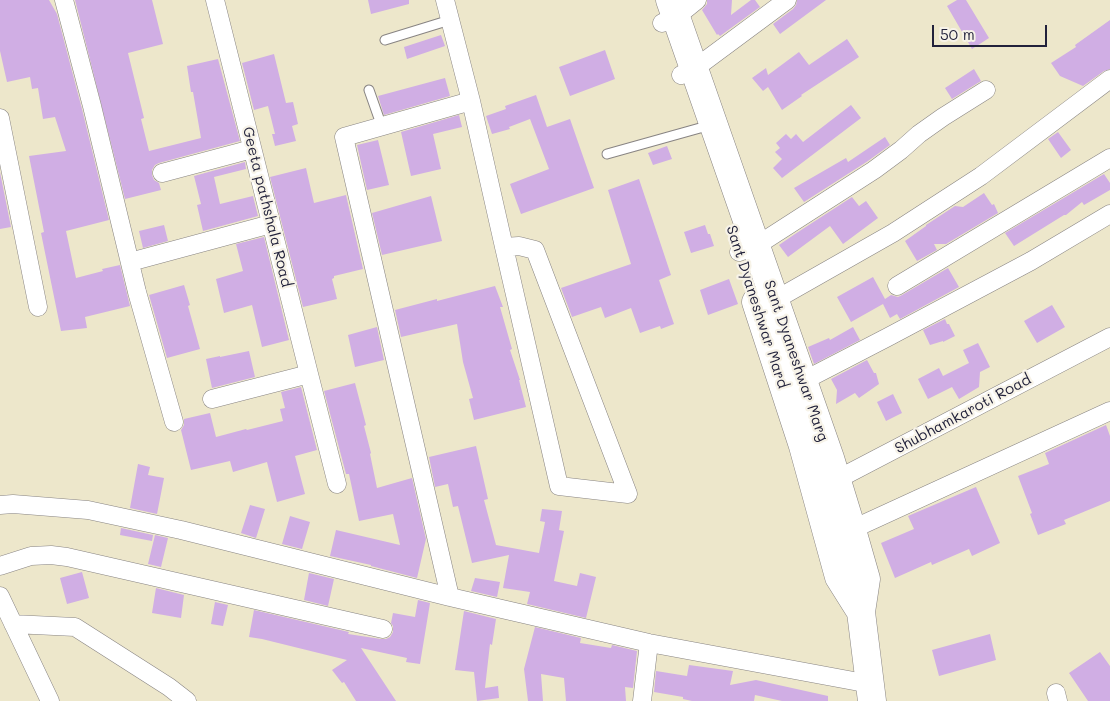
<!DOCTYPE html>
<style>
body{margin:0}
#map{position:relative;width:1110px;height:701px;overflow:hidden;background:#ede7cb;font-family:Mali,sans-serif}
canvas{display:block}
.scale{position:absolute;left:932px;top:25px;width:115px;height:22px;box-sizing:border-box;border:2px solid #22223b;border-top:0;padding-left:6px;font-size:15px;line-height:18px;white-space:nowrap;color:#22223b;-webkit-text-stroke:4px #f7f3e8;paint-order:stroke}
</style>
<div id="map">
<canvas width="1110" height="701"></canvas>
<div class="scale">50 m</div>
</div>
<script>
const g = document.querySelector('canvas').getContext('2d');
g.lineJoin = 'round';
function paint(path, color) {
  g.fillStyle = color;
  g.fill(path, 'evenodd');
}
function shape(rows) {
  const path = new Path2D();
  for (const r of rows) {
    path.moveTo(r[0], r[1]);
    for (let i = 2; i < r.length; i += 2) path.lineTo(r[i], r[i + 1]);
  }
  return path;
}
function strokePath(path, color, width, dash) {
  g.strokeStyle = color;
  g.lineWidth = width;
  g.lineCap = dash ? 'butt' : 'round';
  g.setLineDash(dash || []);
  g.stroke(path);
}
function label(font, color, halo, rows, align = 'center') {
  g.font = font + ' Mali,sans-serif';
  g.lineWidth = 4.5;
  g.setLineDash([]);
  g.textBaseline = 'middle';
  g.strokeStyle = halo;
  g.fillStyle = color;
  for (const [text, x, y, turn = 0] of rows) {
    g.save();
    g.translate(x, y);
    g.rotate((+turn || 0) * Math.PI / 180);
    g.textAlign = isNaN(turn) ? turn : align;
    if (halo) g.strokeText(text, 0, 0);
    g.fillText(text, 0, 0);
    g.restore();
  }
}
paint(shape([
 [0,0,49,0,57,14,82,109,109,220,66,231,76,278,103,271,102,269,120,265,130,306,85,317,87,328,61,331,41,233,44,232,29,156,66,151,55,117,43,119,38,88,32,89,30,77,7,82,0,51],
 [75,0,152,0,163,44,128,53,144,118,141,119,149,151,201,138,193,92,191,92,187,66,218,59,240,141,159,163,155,165,152,170,152,175,154,180,159,183,161,190,125,199],
 [368,0,409,0,409,4,371,14],
 [707,0,732,0,731,15,751,0,755,0,760,7,720,36,718,34,717,35,702,10,707,4],
 [797,0,826,0,780,34,773,24,793,9,796,5],
 [957,0,966,0,989,38,972,49,947,6],
 [1110,20,1110,69,1104,71,1083,86,1060,76,1051,63,1076,47,1075,45],
 [441,35,445,46,407,59,404,47],
 [847,39,859,57,801,95,802,96,782,110,768,87,763,91,752,78,766,68,768,75,799,52,809,65],
 [605,50,615,79,570,96,559,67],
 [274,54,286,103,293,102,298,124,292,126,296,141,275,146,272,134,275,134,268,106,254,110,242,63],
 [974,69,981,81,952,99,945,88],
 [445,78,450,96,384,115,378,96],
 [536,95,547,127,570,119,594,188,521,214,510,184,549,169,530,119,509,127,510,129,492,134,486,116,506,109,505,106],
 [851,105,861,118,782,178,773,168,782,159,775,152,780,148,776,143,786,134,791,139,796,134,803,142],
 [459,115,462,127,433,134,441,169,411,176,401,132],
 [1058,132,1071,150,1061,158,1048,139],
 [885,137,890,145,868,161,804,202,794,188,846,158,848,162],
 [378,140,389,185,367,190,357,145],
 [667,146,672,159,653,165,648,153],
 [245,162,246,169,214,177,220,204,253,196,258,216,203,231,197,205,201,204,194,176],
 [306,168,314,203,346,195,363,269,334,276,334,278,332,279,337,299,303,307,270,177],
 [0,172,11,227,0,229],
 [1104,174,1110,183,1110,190,1084,205,1082,202,1066,215,1064,215,1014,246,1005,233],
 [639,179,671,275,659,280,674,324,661,329,660,326,640,333,631,308,605,318,601,307,572,317,561,288,631,264,608,190],
 [984,193,992,205,994,204,998,213,946,244,934,244,937,250,917,261,905,241,926,226,926,225,955,206,963,207],
 [431,196,442,241,382,255,372,213],
 [852,197,859,206,866,201,878,218,843,244,830,226,788,257,779,245,795,234],
 [164,225,168,241,143,248,139,231],
 [705,225,708,234,710,234,714,246,691,253,684,232],
 [264,237,289,340,262,347,252,305,224,313,216,279,243,271,236,244],
 [948,268,959,287,900,319,897,314,890,318,883,304,851,322,837,297,873,277,885,299,891,295,898,297,902,295],
 [729,279,738,304,708,315,700,290],
 [184,285,190,305,188,306,200,349,167,358,149,295],
 [495,286,503,307,500,307,512,349,510,350,520,380,519,380,526,407,474,420,469,399,473,398,463,362,457,324,401,337,395,310,437,299,437,301],
 [1052,305,1065,327,1037,343,1024,321],
 [945,319,947,324,949,324,955,336,943,342,943,341,930,345,923,330],
 [377,327,384,360,355,367,348,335],
 [853,327,860,340,814,364,808,347,829,338,830,340],
 [978,343,990,367,980,372,979,387,959,399,952,387,928,399,918,379,939,368,943,376,969,363,963,350],
 [249,351,255,377,212,388,206,359,220,356,220,357],
 [867,360,874,373,876,373,879,384,859,398,855,393,836,404,837,390,831,379],
 [355,383,366,425,364,426,371,453,370,454,377,488,412,478,426,539,417,578,371,566,371,565,330,556,336,530,400,545,393,514,359,521,349,474,346,474,324,391],
 [301,387,317,450,295,456,305,494,277,502,267,462,233,472,230,461,191,470,181,430,184,425,184,419,210,413,216,437,246,429,247,430,283,421,280,409,285,408,281,392],
 [893,394,902,413,886,421,877,402],
 [1106,425,1110,436,1110,501,1064,520,1066,524,1038,535,1030,514,1032,513,1018,476,1049,464,1045,453],
 [476,446,488,499,484,500,496,545,539,553,545,522,540,521,542,509,562,511,559,530,564,531,554,581,577,586,580,573,596,577,586,618,527,604,530,592,503,588,509,555,472,563,458,506,453,507,448,484,435,487,429,457],
 [138,464,150,467,148,475,164,478,157,514,130,508],
 [976,487,1000,543,972,556,969,549,932,565,931,562,895,578,881,543,914,529,908,516],
 [250,505,265,509,256,538,241,533],
 [290,516,310,522,302,549,282,544],
 [121,528,153,535,152,541,120,535],
 [155,535,168,538,161,567,148,564],
 [82,572,89,598,67,604,60,578],
 [309,573,334,579,328,606,304,600],
 [475,578,500,582,497,597,471,591],
 [156,588,184,595,181,618,152,613],
 [418,600,430,603,420,664,406,662,407,658,361,648,396,701,356,701,344,682,342,683,332,670,347,660,262,639,249,637,254,610,349,632,348,634,381,639,386,639,390,637,393,632,393,626,391,623,393,613,415,617],
 [215,602,228,605,223,626,211,624],
 [464,611,496,619,492,645,490,644,485,688,498,686,499,698,477,701,474,672,455,670],
 [535,627,581,638,580,643,611,648,612,645,637,651,633,688,625,687,626,701,566,701,564,678,541,674,543,701,528,701,524,669],
 [990,634,996,660,939,676,932,650],
 [1100,652,1110,666,1110,701,1088,701,1069,673],
 [689,665,733,671,730,685,756,680,828,696,828,701,782,701,755,695,754,701,692,701,683,699,683,697,654,692,656,671,687,676]
]), '#d0aee4');
const lane = shape([
 [385,40,450,20],
 [369,90,382,127],
 [607,154,700,128]
]);
const street = shape([
 [64,0,92,106,137,292,174,422],
 [445,0,471,101,504,247,559,486,628,494,535,250,519,246,504,247],
 [662,23,676,17,697,0],
 [681,75,694,69,787,0],
 [0,118,38,307],
 [162,173,252,149],
 [739,252,756,246,874,170,901,150,919,134,943,117,986,90],
 [130,262,271,224],
 [897,286,1110,158],
 [765,303,775,300,893,233,981,176,1110,79],
 [309,374,337,484],
 [793,383,803,381,888,337,1031,261,1110,214],
 [212,399,309,374,215,0],
 [827,483,836,480,1110,337],
 [0,505,13,504,88,510,181,530,450,597,649,643,870,684],
 [842,534,1110,411],
 [0,566,31,556,51,555,67,557,383,629],
 [0,596,50,701],
 [450,597,344,137,471,101],
 [13,624,75,627,169,687,187,701],
 [1056,693,1058,701],
 [642,701,649,643]
]);
const primary = shape([
 [670,0,830,458,852,530,866,579,861,612,872,701],
 [756,302,803,446,839,577,861,612]
]);
strokePath(lane, '#888483', 11);
strokePath(street, '#888483', 19);
strokePath(primary, '#888483', 29);
strokePath(lane, '#fff', 9);
strokePath(street, '#fff', 18);
strokePath(primary, '#fff', 28);
label('15px', '#22223b', '#f7f3e8', [
 ["Geeta pathshala Road",267,207,76],
 ["Sant Dyaneshwar Mard",757,307,72],
 ["Sant Dyaneshwar Marg",796,361,71],
 ["Shubhamkaroti Road",963,414,-28]
]);
</script>
